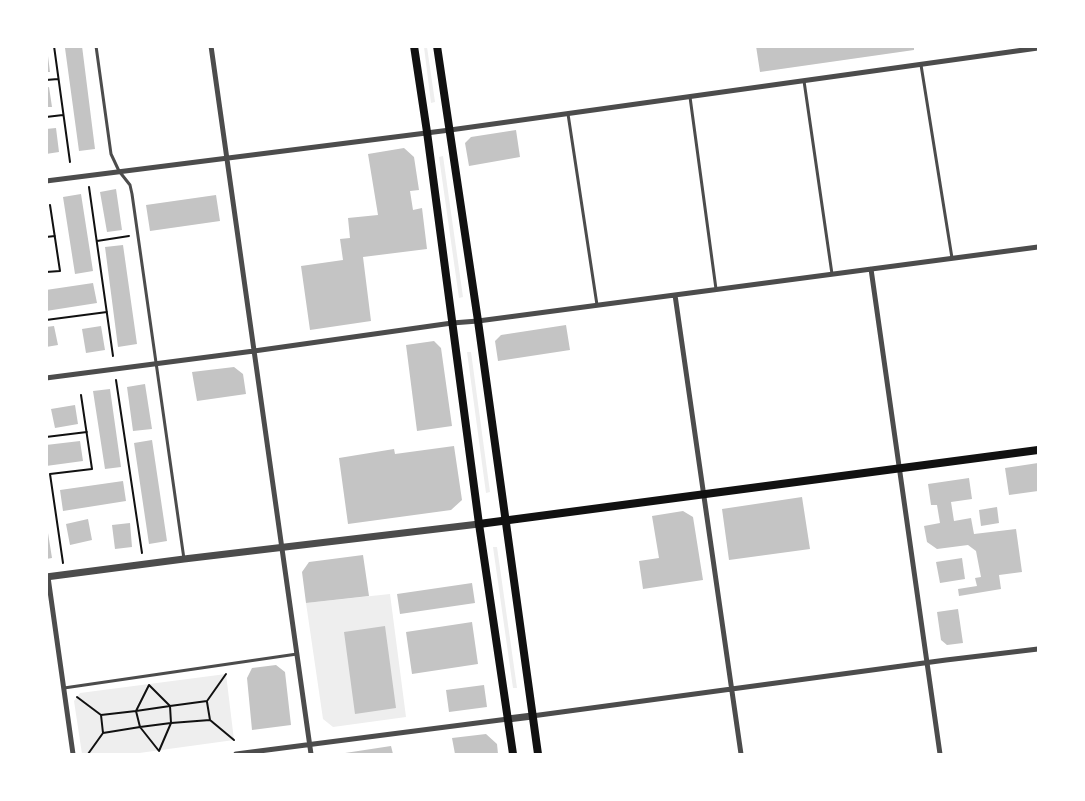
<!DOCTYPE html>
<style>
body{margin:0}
#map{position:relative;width:1085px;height:801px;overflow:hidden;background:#fff;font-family:Poppins,sans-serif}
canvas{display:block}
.frame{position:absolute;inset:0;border:48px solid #fff;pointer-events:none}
</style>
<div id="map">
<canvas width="1085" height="801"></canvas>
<div class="frame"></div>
</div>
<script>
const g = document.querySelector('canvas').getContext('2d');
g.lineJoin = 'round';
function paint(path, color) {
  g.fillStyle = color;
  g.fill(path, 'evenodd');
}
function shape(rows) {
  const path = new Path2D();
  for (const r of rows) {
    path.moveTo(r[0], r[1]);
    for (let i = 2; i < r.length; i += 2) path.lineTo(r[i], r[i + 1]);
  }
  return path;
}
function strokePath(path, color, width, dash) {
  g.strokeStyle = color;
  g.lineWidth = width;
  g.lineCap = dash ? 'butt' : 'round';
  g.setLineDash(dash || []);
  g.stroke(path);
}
paint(shape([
 [424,47,427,47,435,102,431,103],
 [443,156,463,297,459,298,439,157],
 [467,352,471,352,490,492,486,493],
 [493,547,497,547,517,688,513,688],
 [390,594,406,717,333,727,323,719,306,603],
 [226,674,234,740,132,754,82,754,74,701,80,693]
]), '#eee');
paint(shape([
 [82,46,95,149,79,151,65,48],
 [756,46,914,46,914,50,760,72],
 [46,56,48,56,50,72,46,72],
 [49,87,52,107,46,107,46,88],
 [56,128,59,152,46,154,46,129],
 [516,130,520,157,469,166,465,143,471,137],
 [404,148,414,157,419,190,410,191,413,210,422,208,427,249,363,257,371,321,310,330,301,266,343,260,340,239,350,238,348,218,378,215,368,154],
 [116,189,122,230,107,232,100,192],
 [81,194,93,271,75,274,63,197],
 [216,195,220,221,150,231,146,205],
 [123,245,137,344,118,347,105,247],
 [93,283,97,303,46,311,46,290],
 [566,325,570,350,498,361,495,341,501,335],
 [54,326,58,345,46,347,46,327],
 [101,326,105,350,86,353,82,329],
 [434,341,441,348,452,426,417,431,406,345],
 [234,367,243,374,246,394,197,401,192,372],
 [145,384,152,429,133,431,127,387],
 [110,389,121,467,105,469,93,391],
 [75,405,78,424,55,428,51,409],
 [152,440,167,541,149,544,134,443],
 [80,441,83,461,46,466,46,445],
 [454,446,462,500,451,510,348,524,339,458,394,449,395,454],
 [1038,463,1038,491,1009,495,1005,468],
 [969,478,972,499,951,502,954,521,971,518,974,534,1016,529,1022,572,999,575,1001,589,959,596,958,589,977,586,975,578,981,577,976,551,968,545,937,549,927,542,924,526,940,523,937,505,931,505,928,484],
 [123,481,126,501,63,511,60,490],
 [802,497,810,549,729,560,722,509],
 [997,507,999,523,981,526,979,510],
 [683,511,693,517,703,580,643,589,639,561,659,558,652,516],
 [88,519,92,540,70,545,66,524],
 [130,523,132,547,115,549,112,525],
 [46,533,48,533,52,558,46,559],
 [363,555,369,596,306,603,302,572,309,562],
 [962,558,965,579,940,583,936,562],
 [472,583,475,603,400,614,397,594],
 [958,609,963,643,947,645,941,640,937,612],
 [472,622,478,664,412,674,406,632],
 [385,626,396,708,355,714,344,632],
 [276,665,285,672,291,725,252,730,247,678,252,668],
 [484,685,487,707,449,712,446,690],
 [486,734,497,744,498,754,455,754,452,738],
 [391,746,393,754,345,754,345,753]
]), '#c4c4c4');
strokePath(shape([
 [54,46,70,162],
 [46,80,58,79],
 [46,117,63,115],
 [89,187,113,356],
 [46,237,55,236],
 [97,241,129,236],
 [46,272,60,271,50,205],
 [46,320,107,312],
 [116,380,142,553],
 [46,437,87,432],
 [63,563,50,474,92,469,81,395],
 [77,697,101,715,136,711,149,685,170,706,207,701,226,674],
 [207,702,210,720],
 [170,706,171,723,140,727,136,711,170,706],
 [101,715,103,733],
 [88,754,103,733,140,727,159,751,171,723,210,720,234,740]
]), '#111', 2);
strokePath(shape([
 [96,46,111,154,119,171,130,185,132,194,184,559],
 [921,65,952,258],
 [804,81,832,274],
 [690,97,716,289],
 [568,114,597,305],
 [64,688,297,654]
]), '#4c4c4c', 3);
strokePath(shape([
 [211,46,311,754],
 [46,181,450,130,1038,48],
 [871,269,940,754],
 [675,295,741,754],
 [46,378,254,351,452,323,478,321,1038,247],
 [48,577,73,754],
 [532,716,946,660,1038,649],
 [236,754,508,719]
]), '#4c4c4c', 5);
strokePath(shape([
 [46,577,184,559,479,524],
 [508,719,532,716]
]), '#4c4c4c', 7);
strokePath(shape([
 [479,524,1038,450]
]), '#111', 8);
strokePath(shape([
 [414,46,427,132,479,524,513,754],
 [437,46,478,321,538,754]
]), '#111', 8);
</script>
